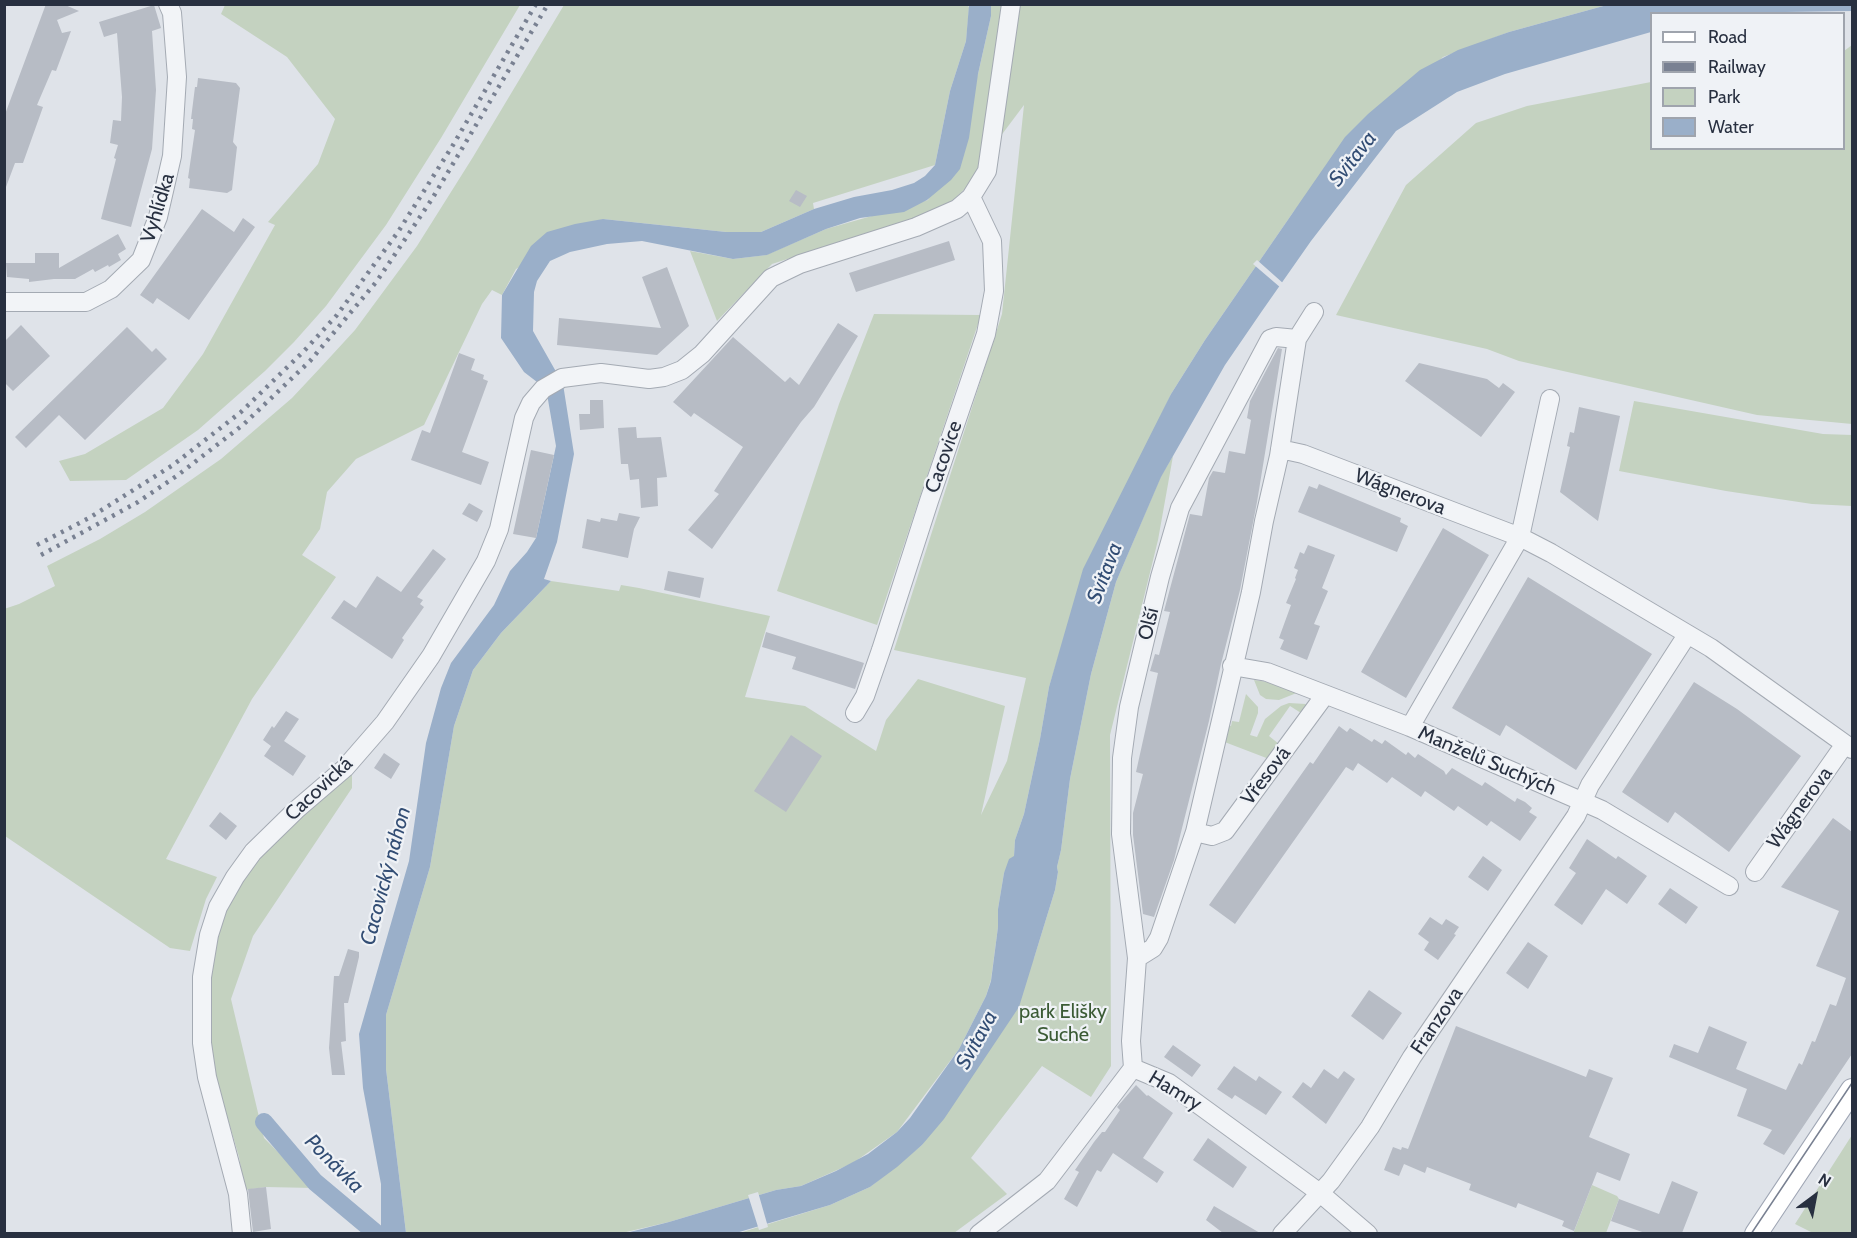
<!DOCTYPE html>
<meta charset="utf-8">
<style>
body{margin:0}
#map{position:relative;width:1857px;height:1238px;overflow:hidden;background:#dfe3e9;font-family:Cabin,sans-serif}
canvas{display:block}
.frame{position:absolute;inset:0;border:6px solid #283040;pointer-events:none}
.legend{position:absolute;left:1650px;top:12px;width:195px;height:138px;box-sizing:border-box;background:#eff2f6;border:2px solid #9fa4ad;margin:0;padding:8px 10px;list-style:none;font-size:18px;color:#283040}
.legend li{display:flex;align-items:center;gap:12px;height:30px}
.legend b{width:30px;border:2px solid #9fa4ad}
.north{position:absolute;left:1785px;top:1166px;width:60px;height:60px;-webkit-text-stroke:4px #eff2f6;paint-order:stroke;rotate:32deg;font-size:16px;font-weight:700;line-height:24px;text-align:center;color:#283040}
.north::after{content:'';display:block;margin:auto;width:21px;height:27px;background:#283040;clip-path:polygon(50% 0,100% 100%,50% 72%,0 100%)}
</style>
<div id="map">
<canvas width="1857" height="1238"></canvas>
<div class="frame"></div>
<ul class="legend">
<li><b style="height:8px;background:#fff"></b>Road</li>
<li><b style="height:8px;background:#798192"></b>Railway</li>
<li><b style="height:16px;background:#c4d2c0"></b>Park</li>
<li><b style="height:16px;background:#9aafc9"></b>Water</li>
</ul>
<div class="north">N</div>
</div>
<script>
const g = document.querySelector('canvas').getContext('2d');
g.lineJoin = 'round';
function paint(path, color) {
  g.fillStyle = color;
  g.fill(path, 'evenodd');
}
function shape(rows) {
  const path = new Path2D();
  for (const r of rows) {
    path.moveTo(r[0], r[1]);
    for (let i = 2; i < r.length; i += 2) path.lineTo(r[i], r[i + 1]);
  }
  return path;
}
function strokePath(path, color, width, dash) {
  g.strokeStyle = color;
  g.lineWidth = width;
  g.lineCap = dash ? 'butt' : 'round';
  g.setLineDash(dash || []);
  g.stroke(path);
}
function label(font, color, halo, rows, align = 'center') {
  g.font = font + ' Cabin,sans-serif';
  g.lineWidth = 4.5;
  g.setLineDash([]);
  g.textBaseline = 'middle';
  g.strokeStyle = halo;
  g.fillStyle = color;
  for (const [text, x, y, turn = 0] of rows) {
    g.save();
    g.translate(x, y);
    g.rotate((+turn || 0) * Math.PI / 180);
    g.textAlign = isNaN(turn) ? turn : align;
    if (halo) g.strokeText(text, 0, 0);
    g.fillText(text, 0, 0);
    g.restore();
  }
}
paint(shape([
 [225,5,520,5,441,138,386,225,326,306,294,342,265,371,198,430,126,480,70,481,59,461,85,454,163,408,203,354,275,225,268,222,318,164,335,119,287,57,221,14],
 [564,5,968,5,969,8,966,41,950,91,935,165,813,203,814,209,761,232,726,232,603,219,516,269,502,295,492,290,482,304,424,425,356,459,327,492,320,529,302,555,336,577,252,699,166,859,217,877,206,899,190,951,170,948,5,836,4,609,19,604,55,586,47,566,100,539,145,512,221,459,292,398,321,367,355,330,417,246,473,157],
 [991,5,1607,5,1509,32,1443,57,1294,211,1205,340,1171,394,1074,606,1049,687,1040,739,1024,814,1015,840,1014,857,1004,873,998,909,998,927,991,980,986,996,959,1049,897,1132,853,1163,801,1186,776,1190,669,1222,622,1233,406,1233,386,1069,386,1015,430,867,454,726,473,670,501,633,551,581,619,591,621,585,639,588,770,616,745,697,805,706,876,751,886,720,918,679,1005,706,981,815,1007,761,1026,678,894,650,1002,314,1024,105,982,161,976,178,945,208,772,264,717,321,690,251,733,259,766,255,826,229,928,200,978,74,991,16],
 [1852,45,1852,424,1757,415,1519,361,1487,349,1336,315,1406,185,1476,123,1527,106,1651,82,1652,148,1844,148,1844,51],
 [874,314,981,315,877,625,777,591,839,404],
 [1634,401,1823,434,1852,435,1852,506,1812,504,1726,491,1619,471],
 [1173,456,1158,540,1110,735,1111,1066,1091,1097,1042,1066,971,1158,1007,1194,954,1233,736,1234,830,1205,870,1187,922,1145,1034,958,1055,890,1058,872,1057,867,1061,850,1070,779,1091,674,1116,582,1161,476],
 [1254,680,1268,682,1299,692,1279,700,1266,699,1260,695],
 [1246,694,1258,707,1258,713,1250,735,1257,737,1265,719,1281,706,1289,703,1306,704,1301,713,1290,706,1269,736,1279,744,1269,759,1222,741,1226,724,1231,726,1232,721,1239,722],
 [352,770,352,788,253,936,231,999,264,1138,314,1188,266,1187,245,1190,239,1157,214,1071,207,1007,213,946,221,915,237,882,298,815],
 [1852,1135,1852,1233,1813,1233,1795,1224],
 [1592,1185,1617,1196,1619,1199,1606,1233,1573,1234]
]), '#c4d2c0');
paint(shape([
 [969,5,991,5,991,16,978,74,969,138,960,169,951,180,927,200,904,212,860,218,826,229,767,255,733,259,642,241,607,244,570,252,550,261,537,281,534,292,533,331,563,384,574,454,557,542,544,579,551,581,501,633,473,670,454,726,430,867,386,1015,386,1069,406,1233,381,1233,381,1184,363,1088,359,1034,409,861,426,743,441,688,451,663,494,605,510,571,527,552,536,538,556,446,547,394,537,382,524,372,501,338,502,295,531,246,547,232,575,224,603,219,726,232,761,232,814,209,854,197,892,190,914,183,925,176,935,165,950,91,966,41],
 [1607,5,1852,5,1852,11,1652,14,1651,32,1505,74,1457,92,1396,131,1311,241,1262,311,1225,365,1161,477,1116,582,1091,674,1070,779,1061,850,1057,867,1058,872,1055,890,1019,1007,944,1119,922,1145,897,1167,870,1187,830,1205,736,1233,622,1234,669,1222,776,1190,801,1186,836,1171,868,1154,897,1132,910,1118,959,1049,986,996,991,981,998,927,998,909,1004,873,1009,859,1014,856,1015,840,1024,814,1040,739,1049,687,1083,569,1171,394,1205,340,1345,137,1368,114,1420,70,1458,50,1509,32]
]), '#9aafc9');
paint(shape([
 [1257,260,1284,284,1281,288,1253,264],
 [758,1192,768,1227,759,1230,748,1195]
]), '#dfe3e9');
strokePath(shape([
 [264,1122,315,1182,377,1234]
]), '#9aafc9', 18);
paint(shape([
 [46,4,63,4,79,11,57,20,62,33,71,31,56,71,52,70,37,105,43,107,23,163,15,163,6,187,4,187,4,117],
 [154,5,161,28,152,31,156,90,152,149,131,227,101,219,116,159,114,158,118,145,110,143,113,120,121,121,122,97,117,33,104,37,99,22],
 [198,78,236,83,240,88,233,142,237,147,232,190,227,193,189,188,190,179,188,178,195,130,192,129,193,119,191,119,195,87,197,87],
 [796,190,807,196,800,207,789,201],
 [202,209,234,232,243,218,255,227,189,320,157,298,153,304,140,295],
 [118,234,126,249,118,254,121,260,109,267,108,265,95,272,93,269,75,279,54,279,29,282,29,279,7,277,6,263,35,263,35,253,59,253,59,268],
 [949,241,955,260,856,292,849,273],
 [667,267,689,326,657,355,557,345,559,318,661,328,642,277],
 [838,323,858,336,814,407,801,422,712,549,688,530,719,494,714,491,743,447,694,413,691,417,673,402,733,337,785,382,790,377,799,385],
 [21,325,50,356,13,391,4,382,4,342],
 [127,327,152,352,156,348,167,359,85,440,59,415,26,448,15,437],
 [1278,348,1282,349,1257,502,1240,590,1221,664,1209,721,1174,860,1154,917,1143,914,1133,835,1133,813,1143,774,1136,772,1158,673,1150,671,1155,654,1159,655,1170,612,1164,611,1190,514,1202,516,1209,478,1213,471,1225,473,1229,451,1245,454,1251,420,1247,418,1250,401],
 [459,353,475,359,471,370,484,375,483,379,488,381,462,452,489,462,481,485,411,460,422,430,430,433],
 [1419,363,1487,379,1499,388,1503,383,1515,392,1481,437,1405,381],
 [590,400,603,400,604,428,580,430,579,414,590,414],
 [1579,407,1620,416,1598,521,1560,492,1570,447,1567,446,1570,432,1574,433],
 [636,427,637,438,661,437,667,477,657,478,658,506,641,508,639,479,630,480,628,464,621,464,618,428],
 [531,450,554,455,536,538,513,534],
 [1319,484,1401,518,1400,522,1408,526,1397,552,1298,512,1309,486,1317,489],
 [469,503,483,511,477,522,462,514],
 [619,513,640,517,634,529,628,558,582,548,587,519,600,522,601,518,617,521],
 [1443,528,1489,555,1406,698,1361,672],
 [1308,545,1335,555,1322,588,1328,591,1314,624,1320,626,1307,660,1280,649,1284,640,1279,638,1291,605,1286,603,1296,579,1295,578,1298,570,1294,568,1300,552,1304,554],
 [433,549,446,559,417,597,423,600,420,604,424,607,402,638,404,640,392,659,331,618,344,600,356,608,377,576,401,592],
 [668,571,704,578,700,598,664,590],
 [1528,577,1652,654,1576,770,1506,725,1500,736,1452,708],
 [766,632,864,663,855,689,792,669,796,657,762,647],
 [1694,682,1737,709,1801,756,1729,852,1675,812,1668,823,1622,792],
 [286,711,299,719,284,741,306,756,293,776,264,756,271,746,263,740,272,726,274,728],
 [1339,726,1347,732,1350,728,1372,742,1374,739,1382,744,1385,740,1406,755,1408,752,1415,758,1418,754,1444,771,1446,775,1452,768,1482,786,1485,782,1515,802,1517,798,1525,802,1532,808,1529,812,1537,817,1520,841,1491,821,1487,826,1458,806,1454,811,1425,791,1421,797,1392,777,1387,783,1358,763,1353,771,1346,767,1235,924,1209,905,1310,762,1313,764],
 [791,735,822,756,786,812,754,791],
 [384,753,400,764,391,779,374,768],
 [220,812,237,826,226,840,209,826],
 [1833,818,1852,832,1852,1054,1784,1155,1763,1144,1772,1130,1737,1116,1747,1089,1669,1057,1674,1044,1698,1053,1709,1026,1747,1042,1736,1069,1786,1090,1799,1063,1802,1065,1812,1041,1815,1042,1830,1004,1836,1006,1846,978,1816,966,1839,911,1781,887],
 [1587,839,1616,859,1618,856,1647,876,1627,904,1606,889,1582,925,1554,905,1576,873,1569,868],
 [1483,856,1502,870,1488,891,1468,877],
 [1670,888,1698,907,1686,924,1658,904],
 [1430,917,1442,925,1446,919,1459,927,1454,934,1456,935,1438,960,1424,950,1429,942,1418,934],
 [1528,942,1548,956,1528,989,1506,973],
 [348,949,359,952,359,957,348,1003,344,1003,346,1041,341,1042,345,1075,332,1075,329,1048,334,976,339,976],
 [1369,990,1402,1013,1383,1040,1351,1016],
 [1456,1026,1586,1077,1589,1069,1613,1078,1589,1137,1630,1154,1620,1181,1597,1172,1574,1231,1562,1226,1564,1221,1518,1203,1516,1208,1469,1190,1471,1184,1427,1167,1425,1173,1404,1164,1399,1176,1384,1170,1393,1147,1401,1150,1402,1147,1408,1149],
 [1173,1045,1201,1065,1192,1077,1164,1057],
 [1234,1066,1256,1081,1259,1076,1282,1092,1266,1115,1235,1095,1232,1099,1217,1089],
 [1324,1069,1338,1079,1344,1071,1355,1079,1326,1124,1292,1097,1303,1082,1311,1088],
 [1136,1085,1147,1096,1148,1095,1173,1113,1143,1158,1164,1172,1157,1183,1113,1153,1101,1172,1097,1170,1077,1207,1064,1199,1079,1172,1075,1170,1094,1142,1102,1132,1105,1132,1120,1110,1117,1107],
 [1208,1138,1247,1167,1233,1188,1193,1160],
 [1672,1181,1698,1192,1682,1233,1645,1233,1611,1221,1619,1199,1659,1214],
 [266,1187,271,1229,253,1232,248,1189],
 [1214,1206,1260,1233,1223,1233,1206,1220]
]), '#b7bcc5');
const minor = shape([
 [4,302,86,302,111,289,141,260,158,217,172,156,177,77,172,13,168,4],
 [1280,449,1303,454,1520,537,1551,553,1711,648,1852,749],
 [1232,666,1267,672,1410,727,1602,810,1729,886],
 [855,713,865,696,881,650,929,501,986,334,994,291,992,241,971,197],
 [1410,727,1520,537,1550,399],
 [1195,832,1212,836,1225,831,1325,695],
 [1755,872,1845,744],
 [1137,958,1153,948,1159,938,1195,832,1251,592,1264,521,1279,456,1297,339,1314,312],
 [1133,1068,1131,1041,1137,958,1121,834,1122,758,1129,707,1160,577,1180,508,1270,339,1276,337,1297,339],
 [1133,1068,1169,1083,1320,1193,1368,1234],
 [242,1234,238,1194,207,1077,202,1043,202,977,209,935,218,907,235,877,253,852,296,810,345,768,385,722,431,656,486,561,499,529,524,418,531,403,543,389,562,378,601,373,649,379,664,377,682,370,702,354,771,278,800,264,916,227,957,209,971,197,987,171,1011,4],
 [979,1234,1047,1181,1133,1068],
 [1282,1234,1331,1181,1370,1127,1412,1057,1576,816,1590,785,1687,635]
]);
const major = shape([
 [1756,1234,1852,1090]
]);
strokePath(minor, '#a4aab3', 20);
strokePath(major, '#9fa6b4', 24);
strokePath(minor, '#f2f4f7', 18);
strokePath(major, '#fff', 22);
strokePath(shape([
 [1751,1234,1852,1083]
]), '#798192', 1.5);
strokePath(shape([
 [37,545,89,518,173,465,241,412,304,351,337,315,398,232,453,145,536,4],
 [41,555,138,502,178,475,244,424,310,361,377,281,432,199,548,4]
]), '#798192', 4.5, [3, 6]);
label('20px', '#283040', '#eff2f6', [
 ["Vyhlídka",158,208,-73],
 ["Cacovice",944,457,-71],
 ["Wágnerova",1400,492,21],
 ["Olší",1149,624,-76],
 ["Manželů Suchých",1487,761,23],
 ["Vřesová",1266,776,-53],
 ["Cacovická",319,789,-43],
 ["Wágnerova",1800,808,-54],
 ["Franzova",1437,1021,-56],
 ["Hamry",1175,1091,31]
]);
label('20px', '#3b5b35', '#eff2f6', [
 ["park Elišky",1063,1012],
 ["Suché",1063,1035]
]);
label('italic 21px', '#324d74', '#eff2f6', [
 ["Svitava",1353,159,-52],
 ["Svitava",1105,573,-69],
 ["Cacovický náhon",386,876,-75],
 ["Svitava",977,1040,-61],
 ["Ponávka",334,1164,45]
]);
</script>
